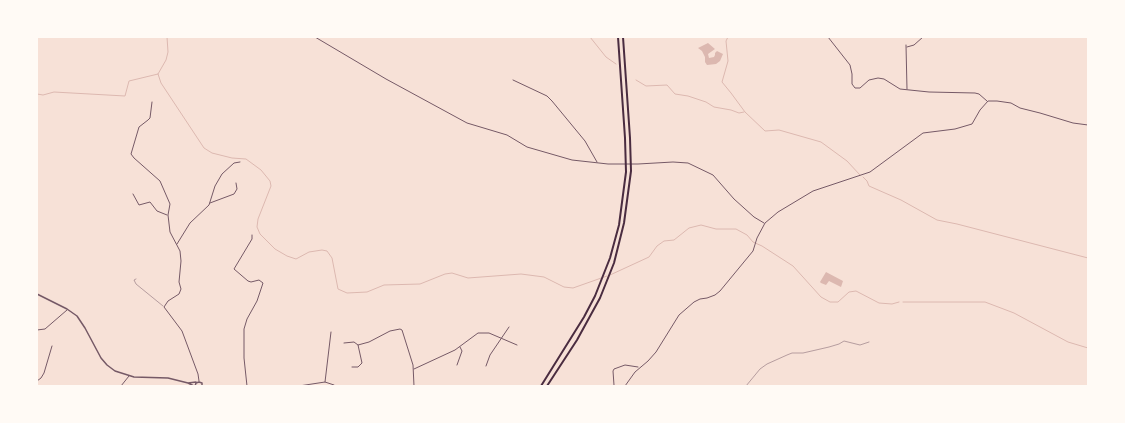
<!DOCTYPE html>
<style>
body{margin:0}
#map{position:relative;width:1125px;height:423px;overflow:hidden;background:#f7e1d7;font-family:Roboto,sans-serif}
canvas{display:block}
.frame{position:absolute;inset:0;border:38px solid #fffaf5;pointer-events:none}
</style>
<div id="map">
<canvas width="1125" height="423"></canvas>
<div class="frame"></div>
</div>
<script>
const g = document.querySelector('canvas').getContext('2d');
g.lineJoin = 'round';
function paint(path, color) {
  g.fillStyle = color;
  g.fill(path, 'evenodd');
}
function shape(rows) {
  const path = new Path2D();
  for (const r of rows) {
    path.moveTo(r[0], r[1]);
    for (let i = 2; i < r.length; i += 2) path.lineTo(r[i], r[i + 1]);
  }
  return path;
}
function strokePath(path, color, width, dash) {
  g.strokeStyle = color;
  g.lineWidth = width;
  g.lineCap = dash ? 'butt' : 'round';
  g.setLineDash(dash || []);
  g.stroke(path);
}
paint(shape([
 [708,43,715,49,708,54,709,58,714,57,715,55,715,53,717,51,723,54,720,61,716,64,707,65,705,62,705,57,702,51,698,48],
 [826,272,843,281,841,287,829,281,826,285,821,283,820,282]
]), '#dcb8b0');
strokePath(shape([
 [590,37,606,57,616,64],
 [728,37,726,41,728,61,722,82,731,93,745,112,765,131,779,130,821,142,847,161,860,175],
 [158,74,161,83,204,148,212,153,232,158,246,159,261,170,270,181,271,186,258,219,257,227,260,234,275,249,287,256,296,259,309,252,322,250,327,251,332,258,338,289,347,293,367,292,384,285,420,284,445,274,452,273,468,278,521,274,544,277,564,287,573,288,607,276],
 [158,74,166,60,168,52,167,37],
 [636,80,646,86,667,85,675,94,688,96,706,102,714,107,731,110,739,113,744,112],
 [37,94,43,95,54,92,125,96,129,81,158,74],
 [863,177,867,181,869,186,901,200,937,220,957,224,1088,258],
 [610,275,649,257,657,246,664,241,674,240,689,228,701,225,716,229,736,229,747,235,753,242,762,246,793,266,821,297,830,302,838,302,849,292,856,291,879,303,892,304,899,302],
 [903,302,985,302,1014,313,1068,342,1088,348]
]), '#dcb8b0', 1);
strokePath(shape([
 [136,279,134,280,136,284,163,306],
 [746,386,760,369,767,364,787,355,792,353,803,353,829,347,839,344,844,341,860,345,869,342]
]), '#755966', 0.5);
strokePath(shape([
 [315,37,386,79,467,123,507,135,527,147,572,160,608,164,638,164,673,162,688,163,713,175,734,199,754,217,764,223],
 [828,37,850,65,852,74,852,84,855,88,860,88,869,80,878,78,884,79,900,89,929,92,975,93,979,94,987,101],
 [906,45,907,89],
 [907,47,914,45,923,37],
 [513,80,547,96,552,101,585,141,597,162],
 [152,102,150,118,148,120,139,127,131,154,134,158,160,181,170,204,168,215,170,232,180,251,181,261,179,282,181,289,179,294,168,301,164,307,182,331,198,374,199,381],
 [133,194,139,205,150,202,157,211,167,215],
 [210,203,234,194,237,189,236,183],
 [177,244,190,223,209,205,215,186,222,174,234,163,240,162],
 [37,330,45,329,67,310],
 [344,343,354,342,358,345],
 [457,365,462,351,460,347],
 [486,366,490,355,509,327],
 [352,367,358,367,362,363,358,345,369,342,390,331,400,329,402,330,413,365,414,386],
 [414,369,455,350,478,333,489,333,517,345],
 [37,381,41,378,44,373,52,346],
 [325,382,331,332],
 [614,385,613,371,614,369,625,365,638,367],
 [121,386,129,376],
 [247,386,244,358,244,329,247,319,257,301,263,283,259,280,251,282,248,281,234,269,252,239,252,235],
 [299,386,325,382,334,385],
 [625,386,635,372,648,361,656,352,679,315,694,302,700,299,707,298,715,295,720,291,753,251,757,238,765,223,778,212,813,191,870,172,923,133,955,129,972,124,980,110,988,101,997,101,1011,103,1020,108,1040,113,1073,123,1088,125]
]), '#755966', 1);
strokePath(shape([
 [37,294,67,309,77,316,85,328,101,358,107,365,115,371,134,377,168,378,188,383,194,386],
 [188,383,196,382],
 [195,386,196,383,199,382,202,383,202,386]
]), '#755966', 1.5);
strokePath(shape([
 [541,386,584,317,595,296,610,258,619,225,626,172,625,138,618,37],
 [547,386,577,340,600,298,614,263,624,223,631,171,630,138,623,37]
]), '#4a2c40', 2);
</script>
